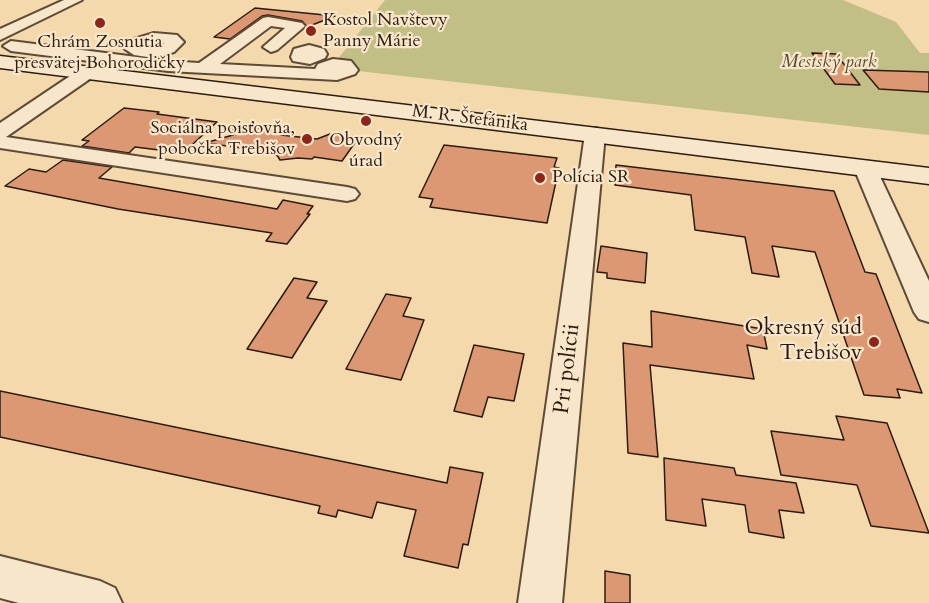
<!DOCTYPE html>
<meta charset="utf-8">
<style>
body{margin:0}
canvas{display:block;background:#f3d9ac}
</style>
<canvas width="929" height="603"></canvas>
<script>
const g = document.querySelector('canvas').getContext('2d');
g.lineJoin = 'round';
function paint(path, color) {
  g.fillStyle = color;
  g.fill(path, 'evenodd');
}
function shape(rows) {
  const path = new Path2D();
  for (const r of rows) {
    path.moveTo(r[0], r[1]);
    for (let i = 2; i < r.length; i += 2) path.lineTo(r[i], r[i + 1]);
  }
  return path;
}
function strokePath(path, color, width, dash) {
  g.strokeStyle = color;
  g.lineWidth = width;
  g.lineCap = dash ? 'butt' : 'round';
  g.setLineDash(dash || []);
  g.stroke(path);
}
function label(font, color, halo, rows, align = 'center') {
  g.font = font + ' Cardo,serif';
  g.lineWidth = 4.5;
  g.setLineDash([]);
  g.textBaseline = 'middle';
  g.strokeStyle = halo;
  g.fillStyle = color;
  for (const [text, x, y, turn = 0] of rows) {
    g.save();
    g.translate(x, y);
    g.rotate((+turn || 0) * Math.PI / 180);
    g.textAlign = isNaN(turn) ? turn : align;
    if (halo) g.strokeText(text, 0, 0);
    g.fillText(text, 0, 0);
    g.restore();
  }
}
paint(shape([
 [385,0,843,0,896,22,920,53,929,53,929,135,358,71,341,78,321,80]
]), '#c1be86');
const building = shape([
 [255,8,335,16,307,27,302,21,268,15,262,16,230,39,214,37,255,8],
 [812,53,836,54,860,85,835,84,812,53],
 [863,70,929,72,929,92,879,89,863,70],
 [124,108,159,112,157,114,217,122,183,153,135,147,129,153,82,146,89,141,82,140,124,108],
 [267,126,286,128,281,135,317,139,330,134,359,137,342,161,314,157,312,159,298,158,280,160,277,155,262,153,264,151,205,143,233,135,233,129,248,131,267,126],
 [444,145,557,158,554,167,559,168,547,223,430,207,433,199,419,197,444,145],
 [63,160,112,167,99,178,277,209,283,200,313,206,307,214,310,214,287,244,266,241,272,233,118,209,5,186,29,169,46,172,63,160],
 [616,165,834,191,865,272,876,274,922,393,897,389,900,398,864,395,815,252,772,246,779,277,752,273,745,237,695,230,691,195,615,185,616,165],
 [601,246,647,253,645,283,607,278,607,273,597,272,601,246],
 [294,278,317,282,307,298,327,301,292,358,247,349,294,278],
 [386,294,411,298,403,316,424,320,401,380,346,369,386,294],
 [651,311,763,329,767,349,747,345,754,379,650,365,658,457,628,453,623,343,652,347,651,311],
 [474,345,524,354,514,401,488,397,482,417,454,411,474,345],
 [0,391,447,483,450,467,483,473,468,545,463,544,458,568,404,556,416,510,377,502,372,518,338,510,336,517,318,513,320,506,0,437,0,391],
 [836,416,887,423,929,533,871,526,857,485,781,475,771,431,844,440,836,416],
 [664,458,734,468,736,475,796,483,804,513,779,510,784,538,749,532,745,505,702,499,706,526,666,520,664,458],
 [605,571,630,575,630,603,605,603,605,571]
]);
paint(building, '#dc9872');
strokePath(building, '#2b1c11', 1.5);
const street = shape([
 [64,0,82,0,0,40,0,29,64,0],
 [268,17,302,23,305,26,277,50,271,52,263,47,285,28,271,26,220,64,315,69,318,64,333,59,351,61,358,70,355,74,337,80,168,71,11,51,3,46,11,41,168,61,199,63,263,18,268,17],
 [154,33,177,35,184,42,174,52,154,58,134,55,125,49,131,40,154,33],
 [155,43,165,43,153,48,142,47,155,43],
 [309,45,324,49,327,54,325,58,310,64,293,61,291,57,294,49,309,45],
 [88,67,94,68,97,72,94,76,6,137,347,187,355,189,359,194,355,199,347,201,0,148,0,123,82,68,88,67],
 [595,128,602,130,605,134,562,603,518,603,585,134,588,130,595,128],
 [865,161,873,163,876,168,929,281,929,322,919,319,914,312,854,168,857,163,865,161],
 [0,556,100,581,115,588,122,603,19,603,0,598,0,556]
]);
const secondary = shape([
 [0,56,929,168,929,184,0,68,0,56]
]);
strokePath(street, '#5d4b38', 4);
strokePath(secondary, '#2b1c11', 3);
paint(street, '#f7e6c9');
paint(secondary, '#f7e6c9');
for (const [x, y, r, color] of [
 [100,23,6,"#8f2418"],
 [311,31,6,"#8f2418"],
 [366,121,6,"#8f2418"],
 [307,139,6,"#8f2418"],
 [540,178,6,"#8f2418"],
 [874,342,6,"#8f2418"]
]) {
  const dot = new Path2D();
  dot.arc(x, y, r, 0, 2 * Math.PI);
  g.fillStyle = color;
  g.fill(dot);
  strokePath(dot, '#f7e6c9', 2);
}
label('18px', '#2b1c11', '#f7e6c9', [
 ["Kostol Navštevy",323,21],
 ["Panny Márie",323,42],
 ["Chrám Zosnutia",100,43,"center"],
 ["presvätej Bohorodičky",100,64,"center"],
 ["Sociálna poisťovňa,",295,129,"right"],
 ["pobočka Trebišov",295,150,"right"],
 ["Obvodný",366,141,"center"],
 ["úrad",366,162,"center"],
 ["Polícia SR",552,178]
], 'left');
label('italic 18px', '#584d34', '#f7e6c9', [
 ["Mestský park",829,63]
]);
label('18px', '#2b1c11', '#f7e6c9', [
 ["M. R. Štefánika",470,119,7]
]);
label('22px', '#2b1c11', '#f7e6c9', [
 ["Okresný súd",862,329],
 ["Trebišov",862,354]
], 'right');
label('22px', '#2b1c11', '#f7e6c9', [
 ["Pri polícii",568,369,-83]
]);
</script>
